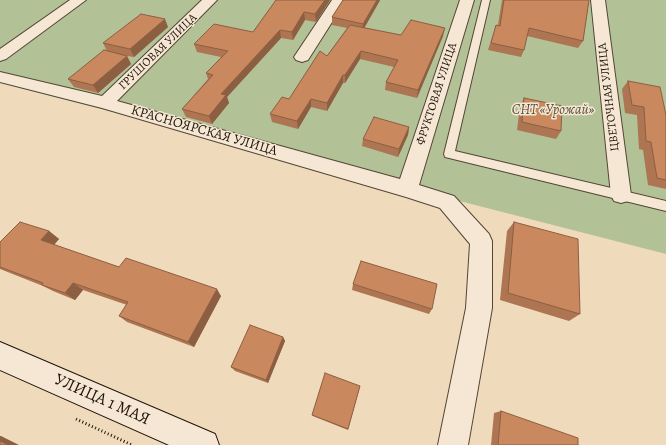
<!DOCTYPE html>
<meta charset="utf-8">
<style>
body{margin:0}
canvas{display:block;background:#f0dabc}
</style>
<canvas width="666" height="445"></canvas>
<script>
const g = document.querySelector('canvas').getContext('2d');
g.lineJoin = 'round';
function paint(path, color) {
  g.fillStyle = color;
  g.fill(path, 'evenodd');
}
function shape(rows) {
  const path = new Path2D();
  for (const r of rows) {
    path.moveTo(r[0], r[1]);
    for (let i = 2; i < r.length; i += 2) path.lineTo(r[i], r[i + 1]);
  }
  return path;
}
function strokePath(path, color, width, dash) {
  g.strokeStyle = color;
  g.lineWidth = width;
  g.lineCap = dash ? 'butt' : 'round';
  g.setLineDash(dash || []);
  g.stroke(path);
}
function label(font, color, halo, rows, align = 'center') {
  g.font = font + ' Alegreya,serif';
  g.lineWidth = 3;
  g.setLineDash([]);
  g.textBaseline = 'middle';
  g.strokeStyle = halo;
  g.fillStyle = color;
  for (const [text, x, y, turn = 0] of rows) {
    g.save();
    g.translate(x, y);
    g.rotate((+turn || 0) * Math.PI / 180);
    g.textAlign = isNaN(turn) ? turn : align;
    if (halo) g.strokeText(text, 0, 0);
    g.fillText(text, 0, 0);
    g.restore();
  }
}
paint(shape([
 [0,0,666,0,666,254,0,83]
]), '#b3c196');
const lane = shape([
 [482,0,490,0,455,151,666,201,666,211,445,157,444,154,482,0]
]);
const street = shape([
 [70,0,86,0,6,59,0,61,0,49,70,0],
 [202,0,217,0,117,101,400,179,460,0,474,0,419,185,454,196,489,234,492,241,492,308,468,445,438,445,466,308,470,244,440,208,406,197,102,108,0,82,0,72,102,96,202,0],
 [332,0,346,0,308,60,302,62,296,60,294,57,332,0],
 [591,0,605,0,631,195,628,201,621,203,614,201,611,195,591,0]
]);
const secondary = shape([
 [0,342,215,434,219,445,169,445,0,370,0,342]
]);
strokePath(lane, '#534636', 2);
strokePath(street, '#534636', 2);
strokePath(secondary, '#1f150a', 2);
strokePath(shape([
 [76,419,132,445]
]), '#1f150a', 3, [1, 2.5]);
paint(lane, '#f5e7d3');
paint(street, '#f5e7d3');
paint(secondary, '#f5e7d3');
paint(shape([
 [276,0,330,0,316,22,305,20,293,40,281,38,227,97,229,103,212,124,186,117,182,109,208,79,206,73,221,57,197,52,194,44,253,32],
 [343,0,380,0,379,2,364,28,401,35,443,36,417,98,385,90,386,82,394,67,360,59,345,83,343,83,327,111,311,107,298,129,272,122,270,114,289,99,327,56,347,28,332,25,332,17],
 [502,0,589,0,583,41,578,48,527,36,524,50,521,57,488,50,496,25,498,25],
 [168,27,134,57,127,56,131,64,98,93,74,87,68,79,107,51,103,43],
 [628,81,666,115,666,189,648,185,643,150,639,149,637,115,625,113,622,89],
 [524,98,561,131,556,139,517,130,520,106],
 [409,127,408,135,398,157,362,146,363,139],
 [514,222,580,314,569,321,500,300,507,231],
 [49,231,59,239,54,245,119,267,221,296,194,347,127,322,119,316,127,305,83,290,75,300,53,291,43,286,0,269,0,242],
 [353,284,432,309,429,314,352,290],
 [283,337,285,341,268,383,235,371,231,367],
 [360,386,348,430,313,416,312,415],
 [501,411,578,445,491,445,494,413]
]), '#ad7551');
paint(shape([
 [325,0,330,0,316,22,315,14],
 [377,0,380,0,379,2,362,32,363,24],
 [304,12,305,20,293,40,292,32],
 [165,19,168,27,134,57,130,49],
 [445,28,443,36,417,98,418,90],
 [280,30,281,38,227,97,229,103,212,124,209,116,221,94],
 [361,51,360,59,345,83,345,75],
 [127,56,131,64,98,93,93,85],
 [343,75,343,83,327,111,327,103],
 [311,99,311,107,298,129,297,121],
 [409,127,408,135,398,157,399,149],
 [49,231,59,239,51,248,41,240],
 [73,283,83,290,75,300,65,293],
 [217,289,221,296,194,347,188,342],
 [283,337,285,341,268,383,266,380],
 [0,436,1,436,19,445,8,445,0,441]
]), '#8d5f42');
const building = shape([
 [276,0,325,0,315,14,304,12,292,32,280,30,221,94,226,95,209,116,182,109,213,75,206,73,228,51,194,44,214,24,253,32,276,0],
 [343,0,377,0,363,24,332,17,343,0],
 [504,0,589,0,583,41,529,28,524,50,491,43,496,25,500,26,504,0],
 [141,14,165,19,130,49,103,43,141,14],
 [411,20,445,28,418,90,386,82,398,60,361,51,345,75,343,75,327,103,311,99,297,121,270,114,282,97,289,99,320,51,327,56,350,25,401,35,411,20],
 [104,50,127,56,93,85,68,79,104,50],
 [628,81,660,87,666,115,666,180,657,178,651,142,646,141,644,107,632,105,628,81],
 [524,98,562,106,561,131,522,122,524,98],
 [374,117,409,127,399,149,363,139,374,117],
 [20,222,49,231,41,240,119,267,126,258,217,289,188,342,119,316,128,302,73,283,65,293,42,285,43,283,0,267,0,242,20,222],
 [514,222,578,239,580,314,508,293,514,222],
 [361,261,437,284,432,309,353,284,361,261],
 [250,325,283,337,266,380,231,367,250,325],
 [325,373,360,386,348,429,312,415,325,373],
 [501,411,578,438,578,445,498,445,501,411],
 [0,441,8,445,0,445,0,441]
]);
paint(building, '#c9885e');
strokePath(building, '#8d5f42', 1);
label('12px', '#1f150a', '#f5e7d3', [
 ["ГРУШОВАЯ УЛИЦА",158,52,-44],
 ["ФРУКТОВАЯ УЛИЦА",437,94,-72],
 ["ЦВЕТОЧНАЯ УЛИЦА",609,97,-97]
]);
label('italic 14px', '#53513b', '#f5e7d3', [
 ["СНТ «Урожай»",553,111]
]);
label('14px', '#1f150a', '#f5e7d3', [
 ["КРАСНОЯРСКАЯ УЛИЦА",204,131,16]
]);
label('17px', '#1f150a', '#f5e7d3', [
 ["УЛИЦА 1 МАЯ",102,400,24]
]);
</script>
